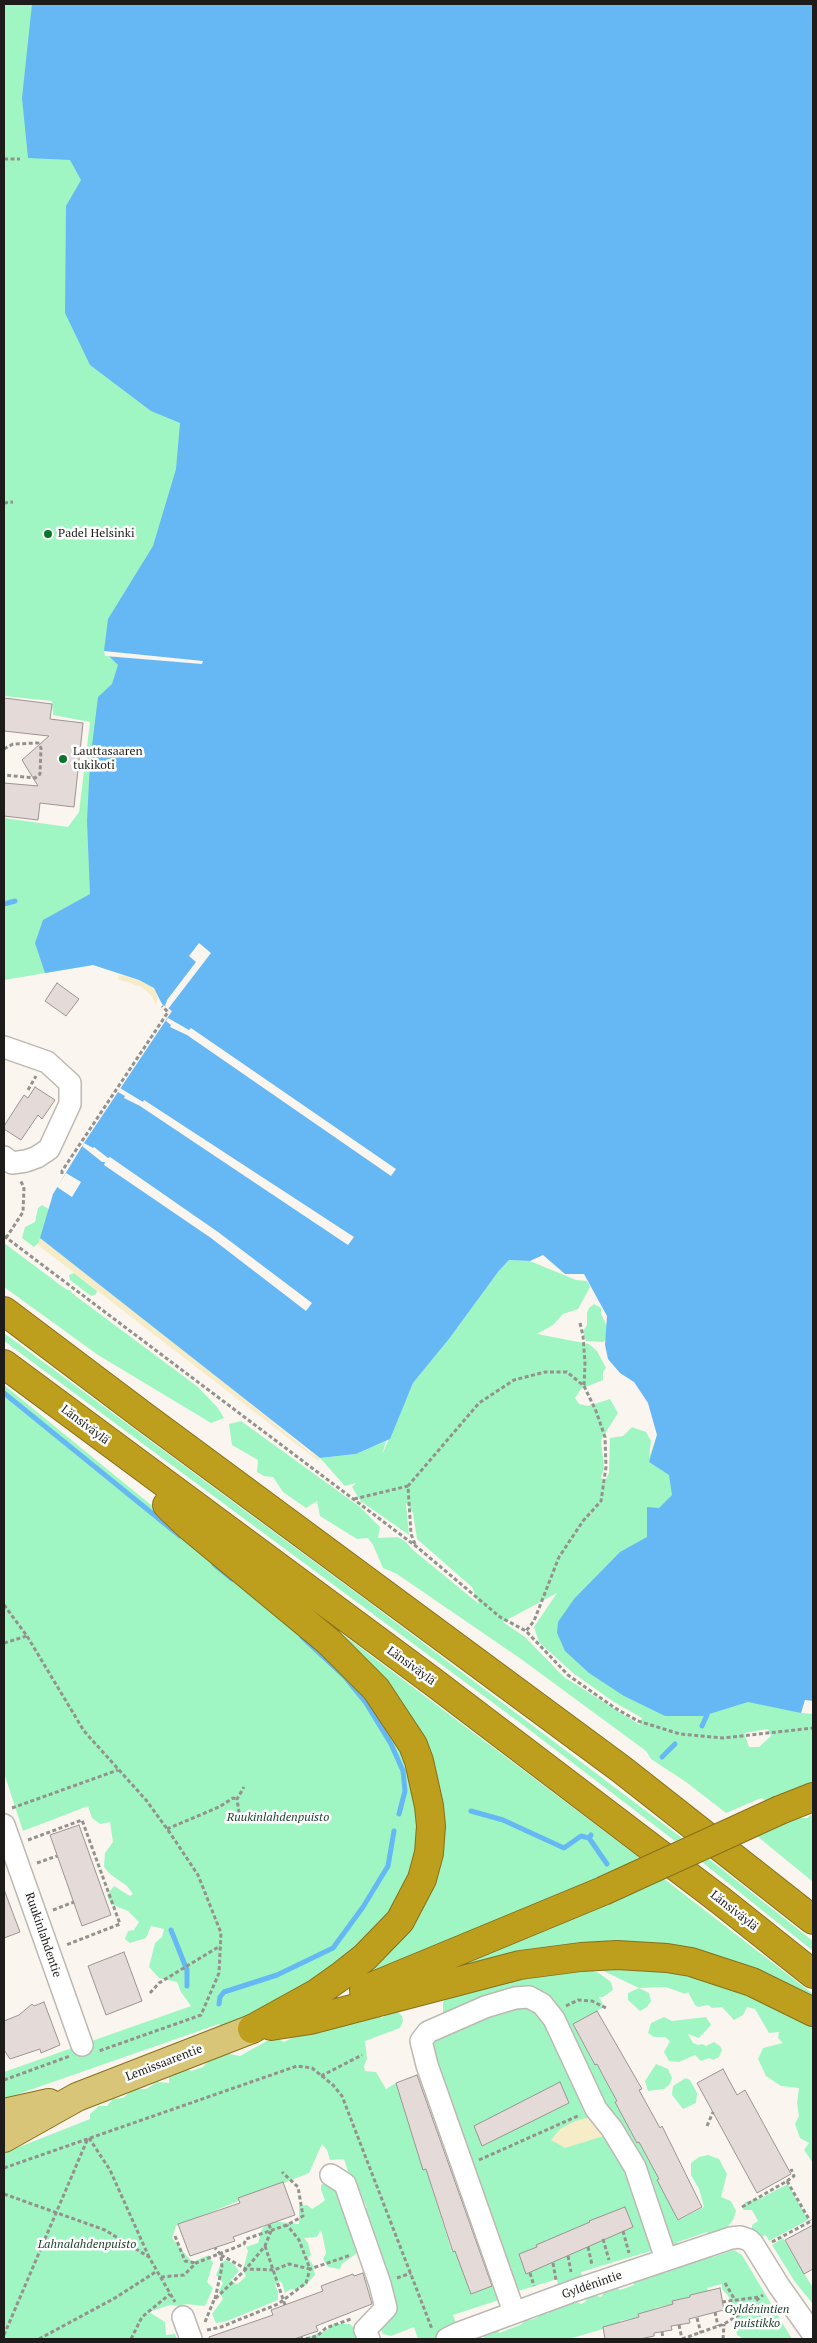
<!DOCTYPE html>
<meta charset="utf-8">
<style>
body{margin:0}
#map{position:relative;width:817px;height:2343px;overflow:hidden;background:#faf5ef;font-family:"PT Serif",serif}
canvas{display:block}
.frame{position:absolute;inset:0;border:5px solid #1e1c1a;pointer-events:none}
</style>
<div id="map">
<canvas width="817" height="2343"></canvas>
<div class="frame"></div>
</div>
<script>
const g = document.querySelector('canvas').getContext('2d');
g.lineJoin = 'round';
function paint(path, color) {
  g.fillStyle = color;
  g.fill(path, 'evenodd');
}
function shape(rows) {
  const path = new Path2D();
  for (const r of rows) {
    path.moveTo(r[0], r[1]);
    for (let i = 2; i < r.length; i += 2) path.lineTo(r[i], r[i + 1]);
  }
  return path;
}
function strokePath(path, color, width, dash) {
  g.strokeStyle = color;
  g.lineWidth = width;
  g.lineCap = dash ? 'butt' : 'round';
  g.setLineDash(dash || []);
  g.stroke(path);
}
function label(font, color, halo, rows, align = 'center') {
  g.font = font + ' "PT Serif",serif';
  g.lineWidth = 5;
  g.setLineDash([]);
  g.textBaseline = 'middle';
  g.strokeStyle = halo;
  g.fillStyle = color;
  for (const [text, x, y, turn = 0] of rows) {
    g.save();
    g.translate(x, y);
    g.rotate((+turn || 0) * Math.PI / 180);
    g.textAlign = isNaN(turn) ? turn : align;
    if (halo) g.strokeText(text, 0, 0);
    g.fillText(text, 0, 0);
    g.restore();
  }
}
paint(shape([
 [4,4,115,4,234,353,129,619,93,965,4,980,4,818,68,827,79,812,90,722,53,715,52,701,4,696],
 [42,1205,52,1211,44,1238,34,1247,22,1238,25,1227,35,1222,38,1208],
 [4,1243,67,1290,70,1290,73,1294,198,1387,218,1408,224,1418,211,1423,98,1355,4,1287],
 [509,1260,530,1261,576,1280,587,1281,590,1287,578,1309,563,1314,553,1325,537,1334,589,1344,597,1351,606,1368,603,1372,603,1380,581,1389,575,1398,579,1404,588,1406,610,1399,618,1413,601,1440,604,1468,601,1477,605,1481,609,1473,610,1438,623,1436,632,1427,646,1432,651,1441,649,1458,657,1435,801,1713,813,1714,813,1782,767,1801,761,1798,726,1813,686,1782,651,1759,646,1751,521,1659,397,1574,383,1568,373,1545,368,1538,357,1539,320,1516,317,1501,306,1508,283,1492,273,1477,264,1476,257,1472,258,1460,232,1445,229,1424,241,1421,360,1507,361,1502,352,1487,356,1483,345,1486,320,1458,356,1454,386,1441,382,1455,413,1383,449,1339,498,1272],
 [362,1502,409,1535,406,1503,413,1513,417,1539,472,1587,479,1604,413,1550,406,1542,398,1537,378,1538,380,1527,360,1507],
 [557,1593,534,1627,539,1642,573,1673,614,1702,642,1718,640,1725,564,1677,525,1637,503,1622],
 [768,1729,771,1736,759,1747,749,1747,744,1733],
 [74,1273,97,1291,96,1294,91,1296,70,1280,69,1275],
 [594,1304,601,1308,601,1314,611,1335,603,1342,586,1341,583,1331,587,1325,587,1313,589,1308],
 [4,1333,370,1603,682,1838,675,1841,523,1725,4,1341],
 [4,1385,259,1593,371,1695,414,1768,421,1859,390,1921,340,1969,262,2007,258,2019,221,2027,219,2024,4,2099,4,2072,191,2006,181,1992,177,1982,159,1978,149,1967,155,1943,162,1937,164,1929,151,1926,146,1938,130,1943,125,1939,128,1931,134,1930,139,1922,128,1911,111,1904,107,1895,114,1886,130,1896,133,1894,127,1886,110,1874,104,1867,105,1853,113,1842,110,1822,100,1824,92,1818,88,1806,23,1831,4,1773],
 [309,1609,640,1858,591,1882,366,1975,364,1972,390,1943,439,1799],
 [813,1813,813,1882,757,1836,791,1818,807,1818],
 [709,1859,813,1941,813,1951,702,1862],
 [663,1878,813,1994,813,2003,719,1960,406,1983,512,1944],
 [577,1966,599,1973,611,1982,613,1990,603,1997,599,1997,604,2007,573,2024,594,2064,597,2064,607,2083,617,2101,615,2102,637,2143,639,2142,659,2179,657,2180,679,2220,704,2207,699,2189,691,2175,691,2163,699,2157,708,2155,719,2159,727,2174,721,2197,731,2201,736,2211,733,2220,724,2231,708,2237,707,2232,678,2242,673,2247,664,2247,581,2272,582,2278,558,2288,557,2279,512,2293,496,2274,430,2037,443,2016,443,2003,448,1992],
 [593,1966,707,1974,813,2020,813,2163,804,2150,809,2143,800,2138,795,2124,799,2116,797,2103,799,2088,781,2086,766,2076,758,2059,763,2048,783,2043,778,2038,779,2032,769,2033,755,2009,747,2007,743,2015,734,2020,722,2007,712,2008,708,2005,698,2007,695,2005,688,1992,685,1994,666,1987,639,1988],
 [639,1988,649,1993,651,2001,647,2007,640,2011,628,2000,628,1993],
 [391,2011,398,2012,402,2016,403,2021,400,2028,365,2041,367,2059,364,2066,365,2071,376,2072,386,2089,396,2083,423,2169,426,2169,452,2252,455,2251,471,2293,497,2284,502,2299,453,2315,459,2331,442,2339,418,2339,414,2327,391,2336,383,2334,379,2326,364,2248,342,2264,340,2269,328,2267,323,2259,326,2253,322,2233,320,2231,317,2237,304,2238,308,2243,311,2255,308,2258,313,2265,315,2275,305,2286,297,2289,291,2289,285,2293,282,2283,279,2281,275,2285,278,2292,278,2300,227,2321,216,2323,212,2314,223,2299,219,2291,223,2283,216,2275,221,2263,226,2260,234,2264,239,2271,231,2280,236,2284,239,2283,246,2276,243,2270,248,2251,246,2247,258,2243,262,2229,270,2221,299,2224,299,2206,307,2205,312,2209,320,2204,325,2200,321,2190,321,2185,329,2181,364,2209,367,2208,356,2183,351,2180,344,2159,330,2160,327,2150,322,2144,309,2173,176,2226,172,2238,192,2262,209,2255,213,2263,207,2282,213,2288,205,2306,186,2304,180,2306,170,2305,149,2312,165,2322,166,2335,175,2334,177,2339,4,2339,4,2153,90,2119,90,2114,99,2106,107,2106,113,2099,123,2098,133,2089,146,2089,157,2082,169,2083,169,2072,184,2067,191,2071,203,2067,213,2055,229,2054,240,2056,274,2037,284,2042,307,2030,376,2015,382,2018],
 [664,2017,672,2021,706,2017,711,2025,699,2038,688,2034,693,2043,698,2045,702,2044,706,2046,714,2042,720,2046,722,2050,719,2057,713,2060,709,2058,701,2061,695,2055,679,2062,669,2061,664,2052,670,2041,665,2037,654,2037,648,2033,651,2023],
 [656,2064,668,2069,672,2078,670,2084,664,2089,648,2091,645,2081],
 [686,2078,690,2080,697,2093,696,2103,683,2109,672,2095,673,2086],
 [788,2184,808,2220,769,2241,766,2235,759,2238,752,2233,752,2225,758,2221,752,2210,743,2210,745,2202,761,2198],
 [783,2238,813,2288,813,2304,795,2282,772,2245],
 [734,2250,742,2255,792,2339,744,2339,737,2335,735,2325,738,2323,729,2297,722,2289,722,2284,707,2288,708,2291,690,2295,690,2297,673,2301,673,2304,655,2308,655,2310,638,2314,639,2317,620,2321,620,2323,603,2327,603,2329,569,2339,483,2339,487,2330,498,2329,499,2333,520,2325,527,2319,531,2320,537,2318,539,2314,548,2314,551,2308,575,2301,581,2304,585,2302,588,2297,593,2295,601,2297,606,2290,615,2287,620,2290,634,2285,634,2280,646,2277,651,2278,655,2272,666,2273,672,2266,706,2253,713,2257],
 [333,2324,350,2324,360,2334,359,2339,302,2339,326,2331]
]), '#a0f6c3');
paint(shape([
 [120,975,139,980,155,988,158,997,156,1005,151,995,142,987,117,979],
 [40,1238,225,1383,311,1453,320,1458,318,1461,38,1245],
 [586,2118,595,2119,610,2134,565,2148,551,2140,560,2129,575,2121]
]), '#f6ecc7');
paint(shape([
 [32,4,813,4,813,1701,805,1700,801,1713,748,1702,703,1716,665,1716,624,1696,589,1673,565,1651,557,1633,558,1622,574,1599,620,1552,647,1537,647,1507,659,1508,672,1495,669,1475,649,1462,657,1435,648,1403,634,1382,620,1373,608,1359,605,1345,607,1316,584,1274,565,1274,543,1255,530,1261,509,1260,498,1272,449,1339,413,1383,390,1439,356,1454,320,1458,40,1238,53,1194,84,1143,172,1011,162,1004,154,988,139,980,93,965,45,973,35,943,43,920,90,894,87,821,90,762,98,697,112,684,118,665,104,651,108,619,153,546,176,469,180,423,151,411,90,365,65,313,66,206,81,180,70,160,28,158,22,98]
]), '#66b8f4');
paint(shape([
 [104,651,203,661,202,664,105,656],
 [199,943,211,953,168,1009,165,1006,167,1000,196,962,189,956],
 [168,1018,189,1030,191,1028,396,1169,391,1176,187,1035,170,1027,171,1025,166,1021],
 [120,1088,143,1102,144,1100,354,1237,348,1245,140,1106,124,1098,125,1096,118,1092],
 [84,1143,93,1148,94,1147,108,1158,110,1157,218,1232,312,1303,306,1311,211,1238,104,1165,105,1162,102,1162,82,1146],
 [66,1173,81,1182,72,1197,57,1187]
]), '#faf5ef');
strokePath(shape([
 [4,904,15,901],
 [4,1393,180,1536],
 [214,1564,232,1579],
 [302,1637,345,1677,366,1703,391,1744,403,1771,405,1791,399,1814],
 [702,1726,707,1715],
 [662,1757,675,1744],
 [471,1811,503,1820,564,1848,581,1836,589,1838],
 [591,1835,589,1838,607,1864],
 [171,1930,187,1970,187,1986],
 [219,2004,220,1997,224,1992,277,1975,333,1948,363,1907,388,1866,394,1831]
]), '#66b8f4', 5);
const building = shape([
 [4,698,52,704,50,719,83,723,74,807,40,803,38,820,4,816,4,783,38,786,22,760,49,736,4,731,4,698],
 [57,983,79,999,66,1016,45,1001,57,983],
 [35,1087,55,1100,42,1119,38,1115,21,1140,4,1129,4,1126,24,1095,28,1098,35,1087],
 [79,1825,111,1915,82,1926,50,1835,79,1825],
 [5,1892,20,1932,4,1938,4,1893,5,1892],
 [124,1952,142,2001,106,2015,88,1966,124,1952],
 [44,2002,60,2045,41,2053,40,2049,10,2059,4,2050,4,2021,19,2015,32,2004,34,2006,44,2002],
 [597,2011,642,2089,639,2090,660,2128,662,2126,702,2207,678,2220,657,2180,659,2179,639,2142,637,2143,615,2102,617,2101,607,2083,597,2064,595,2065,573,2024,597,2011],
 [723,2069,737,2095,745,2090,791,2174,757,2193,697,2083,723,2069],
 [417,2075,492,2286,471,2294,455,2251,453,2252,426,2169,423,2170,396,2083,417,2075],
 [560,2082,569,2103,482,2146,474,2126,560,2082],
 [283,2182,295,2215,233,2237,235,2241,190,2256,178,2224,240,2203,238,2198,283,2182],
 [625,2207,633,2227,526,2274,519,2254,537,2247,536,2245,590,2222,589,2221,625,2207],
 [813,2225,813,2269,804,2274,785,2240,813,2225],
 [363,2273,372,2304,316,2326,318,2331,294,2339,210,2339,209,2337,273,2315,271,2310,323,2291,321,2286,353,2274,354,2276,363,2273],
 [720,2288,724,2310,689,2319,690,2323,671,2326,672,2330,654,2333,654,2336,640,2339,605,2339,603,2327,639,2317,638,2314,673,2304,672,2301,690,2297,690,2295,720,2288]
]);
paint(building, '#e4dbd9');
strokePath(building, '#9c9492', 1);
const minor = shape([
 [4,1047,47,1062,70,1083,70,1104,49,1149,37,1157,26,1161,12,1163,4,1157],
 [4,1825,82,2045],
 [331,2175,345,2184,380,2284,386,2308,365,2330,369,2339],
 [514,2312,427,2065,421,2041,428,2032,485,2007,515,1998,529,1997,542,2004,554,2019,596,2109,612,2129,635,2167,666,2259],
 [183,2317,191,2339],
 [447,2339,459,2333,576,2290,731,2238,740,2237,749,2240,753,2244,779,2286,813,2334]
]);
const major = shape([
 [4,2113,49,2103],
 [4,2138,77,2097,252,2029]
]);
const highway = shape([
 [4,1311,142,1415,621,1769,813,1920],
 [4,1364,432,1681,720,1900,813,1974],
 [167,1505,189,1526,328,1641,376,1689,413,1745,419,1761,429,1806,431,1826,429,1853,422,1879,400,1921,365,1957,341,1976,317,1993,252,2029],
 [780,1810,813,1797],
 [364,1990,603,1891],
 [271,2026,310,2020,520,1965,581,1957,617,1955,667,1958,691,1962,752,1982,813,2012]
]);
strokePath(minor, '#bdb8b2', 24);
strokePath(major, '#86701c', 30);
strokePath(highway, '#86701c', 30);
strokePath(shape([
 [4,159,20,159],
 [4,503,13,502],
 [4,749,13,744,38,743,41,748,40,774,35,778,4,775],
 [28,1090,36,1076],
 [62,1174,62,1171,168,1012,162,1006],
 [4,1236,417,1547,500,1617,526,1631,568,1675,615,1708,638,1721,680,1734,723,1738,813,1728],
 [6,1238,23,1212,24,1187,20,1180],
 [580,1323,583,1336,585,1363,584,1386],
 [354,1499,408,1486],
 [415,1544,411,1534,408,1486,479,1403,514,1380,545,1372,567,1372,584,1386,596,1411,605,1437,606,1467,601,1501,583,1521,559,1557,534,1621,526,1631],
 [4,1605,27,1636,84,1731,146,1800,170,1833,198,1875,221,1933,219,1973,201,2015,99,2051],
 [4,1643,27,1636],
 [12,1808,118,1770],
 [239,1813,237,1799,244,1787],
 [167,1829,219,1807,233,1798,237,1799],
 [28,1840,82,1820,120,1924,66,1945],
 [37,1863,57,1856],
 [53,1910,74,1902],
 [150,1993,159,1983,220,1946],
 [566,2006,578,2000,592,2001,606,2008],
 [321,2076,362,2055],
 [4,2080,70,2056],
 [707,2126,713,2112],
 [89,2138,110,2170,149,2257],
 [479,2160,580,2115],
 [4,2168,297,2066,312,2068,333,2085,342,2096,432,2329],
 [787,2181,810,2221],
 [4,2194,105,2230,149,2257,175,2302],
 [742,2207,787,2181,794,2176,791,2169],
 [623,2231,629,2253],
 [175,2236,185,2261,196,2263],
 [603,2239,609,2260],
 [772,2242,813,2220],
 [265,2246,285,2305],
 [588,2247,592,2265],
 [221,2255,246,2269,274,2270,289,2264,310,2269,299,2240,287,2225],
 [568,2256,571,2272],
 [553,2263,556,2280],
 [530,2273,534,2286],
 [161,2277,184,2275,196,2263,244,2244,246,2239,287,2225,303,2216,298,2187,282,2172],
 [397,2278,411,2273],
 [725,2283,735,2300],
 [215,2299,222,2267,221,2255,215,2248],
 [722,2302,759,2297],
 [715,2312,718,2326],
 [697,2318,701,2333],
 [205,2322,214,2300,246,2269,265,2246,271,2231,269,2224],
 [679,2325,682,2339],
 [207,2330,221,2327,278,2304,306,2283,310,2269,351,2255],
 [662,2332,663,2339],
 [4,2335,88,2138],
 [301,2337,302,2339],
 [644,2338,644,2339],
 [39,2339,115,2298,157,2271],
 [131,2339,142,2317,170,2294],
 [306,2339,317,2336,326,2328,351,2319],
 [682,2339,724,2324,740,2314,763,2295],
 [723,2339,724,2324]
]), '#95928e', 3, [4, 2.5]);
strokePath(minor, '#fff', 21);
strokePath(major, '#d8c577', 28);
strokePath(highway, '#be9e1d', 28);
const highwayBridge = shape([
 [603,1891,780,1810]
]);
strokePath(highwayBridge, '#86701c', 30, []);
strokePath(highwayBridge, '#be9e1d', 28);
for (const [x, y, r, color] of [
 [48,534,5,"#087528"],
 [63,759,5,"#087528"]
]) {
  const dot = new Path2D();
  dot.arc(x, y, r, 0, 2 * Math.PI);
  g.fillStyle = color;
  g.fill(dot);
  strokePath(dot, '#fff', 2);
}
label('12px', '#1e1c1a', '#fff', [
 ["Padel Helsinki",58,534],
 ["Lauttasaaren",73,752],
 ["tukikoti",73,766]
], 'left');
label('12px', '#1e1c1a', '#fff', [
 ["Länsiväylä",85,1425,37],
 ["Länsiväylä",411,1666,36],
 ["Länsiväylä",734,1911,38],
 ["Ruukinlahdentie",43,1935,71],
 ["Lemissaarentie",164,2063,-21],
 ["Gyldénintie",592,2285,-19]
]);
label('italic 12px', '#163e28', '#fff', [
 ["Ruukinlahdenpuisto",278,1818],
 ["Lahnalahdenpuisto",87,2245],
 ["Gyldénintien",757,2310],
 ["puistikko",757,2324]
]);
</script>
